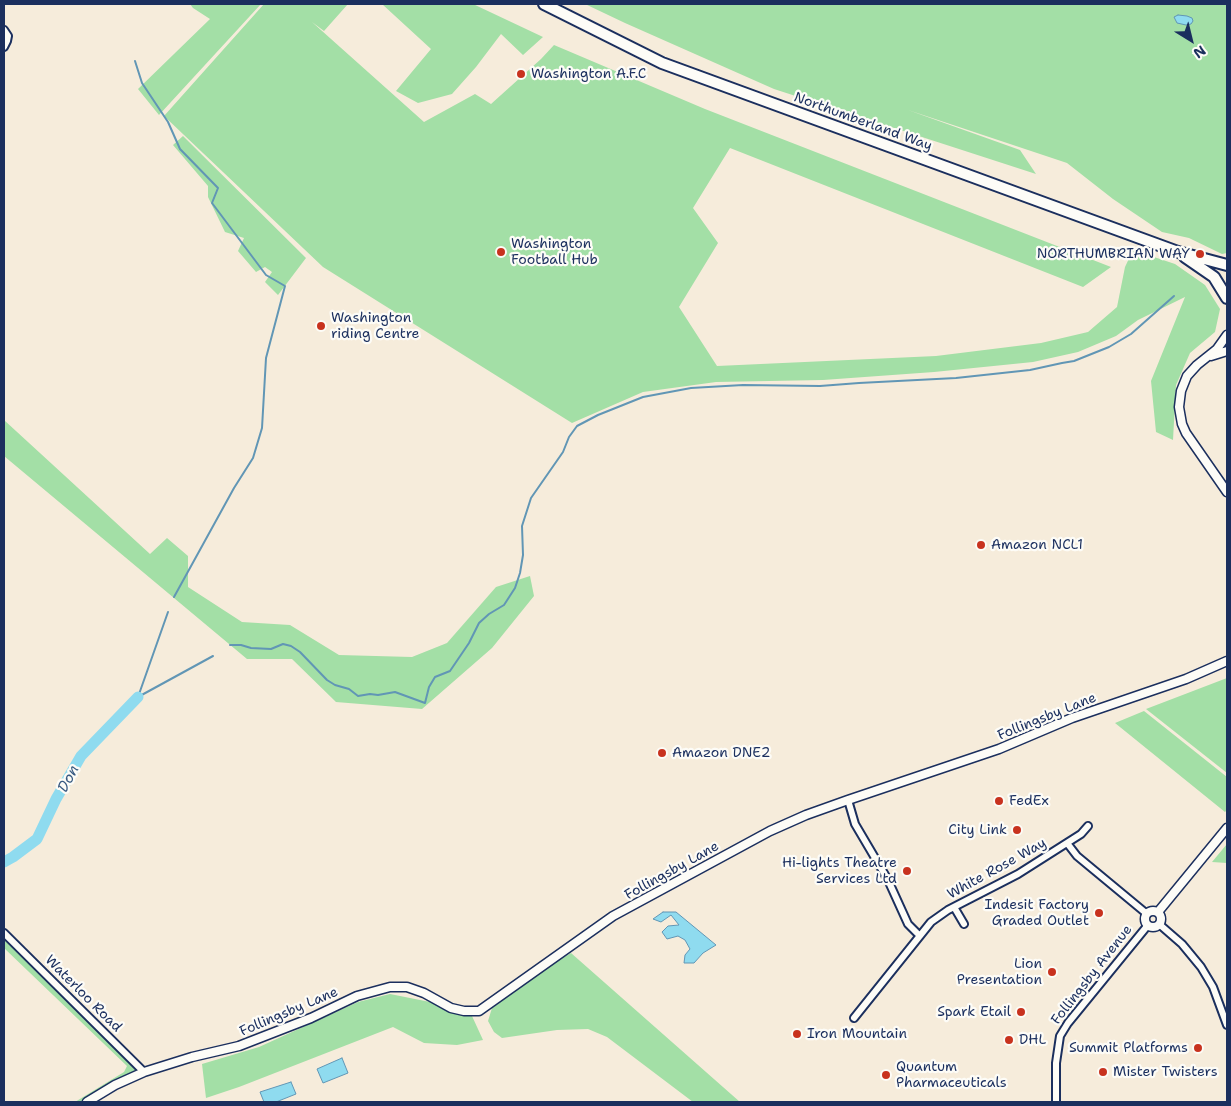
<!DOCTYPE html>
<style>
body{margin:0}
#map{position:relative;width:1231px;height:1106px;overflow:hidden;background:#f6ecdb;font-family:"Shantell Sans",sans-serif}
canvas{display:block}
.frame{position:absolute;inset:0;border:5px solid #1b2f5e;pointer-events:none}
.north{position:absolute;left:1166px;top:15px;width:50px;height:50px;-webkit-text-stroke:4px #fdfcf7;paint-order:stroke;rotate:144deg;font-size:14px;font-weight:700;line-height:20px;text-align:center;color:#1b2f5e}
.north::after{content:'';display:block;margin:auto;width:18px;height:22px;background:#1b2f5e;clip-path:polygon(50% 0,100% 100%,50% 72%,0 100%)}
</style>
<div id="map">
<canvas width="1231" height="1106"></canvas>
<div class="frame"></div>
<div class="north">N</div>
</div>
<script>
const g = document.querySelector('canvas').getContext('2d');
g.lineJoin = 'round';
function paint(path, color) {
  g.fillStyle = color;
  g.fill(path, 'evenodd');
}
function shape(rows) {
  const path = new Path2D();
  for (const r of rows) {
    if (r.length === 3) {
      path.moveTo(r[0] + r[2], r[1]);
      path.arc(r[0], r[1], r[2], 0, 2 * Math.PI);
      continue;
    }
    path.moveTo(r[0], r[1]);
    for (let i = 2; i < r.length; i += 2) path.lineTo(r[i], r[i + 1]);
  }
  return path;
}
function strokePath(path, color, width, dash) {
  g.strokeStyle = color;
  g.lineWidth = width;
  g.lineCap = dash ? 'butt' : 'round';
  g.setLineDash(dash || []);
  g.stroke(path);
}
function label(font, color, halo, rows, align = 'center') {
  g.font = font + ' "Shantell Sans",sans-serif';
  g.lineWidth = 4.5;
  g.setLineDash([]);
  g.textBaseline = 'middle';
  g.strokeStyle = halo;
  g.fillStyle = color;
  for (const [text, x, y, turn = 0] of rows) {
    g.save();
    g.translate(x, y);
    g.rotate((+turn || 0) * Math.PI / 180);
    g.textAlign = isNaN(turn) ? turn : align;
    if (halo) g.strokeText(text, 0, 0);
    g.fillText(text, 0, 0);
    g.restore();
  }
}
paint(shape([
 [190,4,261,4,159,115,138,89,210,19,193,8],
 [264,4,348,4,324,31,312,22,424,122,475,94,491,104,541,59,554,45,705,109,1111,267,1083,287,730,148,693,208,718,243,679,307,717,366,936,356,1041,343,1088,332,1117,307,1125,267,1133,250,1175,264,1205,285,1220,309,1215,332,1190,353,1176,385,1173,440,1156,432,1151,381,1185,297,1138,320,1116,336,1078,352,1033,362,934,372,823,380,716,382,643,392,572,423,323,267,164,116],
 [382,4,473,4,543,37,523,55,501,34,476,67,452,94,418,103,396,91,431,49],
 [585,4,1227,4,1227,253,1222,254,1189,238,1162,232,1113,199,1067,163,908,110,1020,150,1036,174,774,89,625,23],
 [183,136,306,258,278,295,265,282,272,272,265,267,256,272,238,251,244,238,225,232,208,197,208,186,173,145],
 [4,420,150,554,167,538,188,556,188,587,242,622,290,625,339,655,412,657,447,643,496,587,530,576,534,596,492,648,422,709,336,702,292,659,247,659,4,456],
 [1227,678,1227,773,1146,709],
 [1144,711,1227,777,1227,810,1225,812,1115,723],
 [1227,844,1227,863,1212,862],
 [4,935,135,1066,137,1070,96,1092,82,1102,75,1102,124,1072,127,1066,4,948],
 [571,953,740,1102,693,1102,607,1037,588,1029,557,1030,502,1038,494,1032,488,1021,492,1008,552,964],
 [390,994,430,1002,453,1012,472,1016,483,1040,457,1045,424,1043,393,1027,239,1087,206,1098,202,1064,259,1047,358,1002]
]), '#a3dfa6');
const water = shape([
 [1178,15,1187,16,1192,18,1193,21,1191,24,1186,25,1177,23,1174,17,1178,15],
 [663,912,676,912,716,945,703,953,694,963,684,963,685,955,690,949,685,940,678,936,667,939,662,932,668,926,679,925,671,915,661,922,653,919,663,912],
 [342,1058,348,1073,323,1083,317,1069,342,1058],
 [291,1082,296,1094,276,1102,264,1102,260,1092,291,1082]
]);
paint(water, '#8fdbef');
strokePath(water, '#6196b5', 1);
strokePath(shape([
 [135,61,142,83,168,122,180,149,218,188,212,203,266,275,285,286,266,358,262,428,253,458,234,488,174,597],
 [230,645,241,645,251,648,271,649,283,644,291,646,300,652,327,680,335,685,349,689,358,696,370,694,378,695,395,692,425,703,429,687,435,677,450,671,469,643,479,623,489,614,504,605,515,588,520,573,523,555,522,526,531,498,563,452,569,437,577,426,598,415,643,397,691,388,743,385,820,386,859,383,956,378,1030,370,1062,363,1074,361,1109,347,1131,334,1174,296],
 [138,697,168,612],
 [138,697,213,656]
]), '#6196b5', 2);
strokePath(shape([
 [4,862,13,857,37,839,56,799,81,756,138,697]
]), '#8fdbef', 11);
const minor = shape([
 [4,30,8,36,7,41,4,47],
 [848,800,855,824,888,880,908,924,920,936],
 [1067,843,1077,856,1147,914],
 [954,907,964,924],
 [1159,924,1182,944,1201,967,1213,987,1227,1025],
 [4,933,144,1072],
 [854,1018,931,922,948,910,1018,874,1081,834,1088,826],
 [1056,1102,1056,1063,1060,1036,1068,1023,1148,925]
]);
const tertiary = shape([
 [1227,335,1217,349,1197,365,1187,376,1181,391,1179,407,1182,424,1186,433,1227,492],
 [1211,356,1227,351],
 [1153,919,8],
 [1158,912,1227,828],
 [87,1102,115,1085,144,1072,192,1057,239,1046,311,1018,357,996,390,987,407,987,424,993,451,1008,464,1011,479,1011,613,916,770,831,806,815,848,800,999,749,1072,718,1186,679,1227,661]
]);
const primary = shape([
 [544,4,662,63,1178,252,1227,265],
 [1185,257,1214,277,1227,298]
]);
strokePath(minor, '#1b2f5e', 10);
strokePath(tertiary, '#1b2f5e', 11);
strokePath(primary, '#1b2f5e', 14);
strokePath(minor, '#fdfcf7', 6);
strokePath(tertiary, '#fdfcf7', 8);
strokePath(primary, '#fdfcf7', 10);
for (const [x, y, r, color] of [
 [521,74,5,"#c8321e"],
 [501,252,5,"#c8321e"],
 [1200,254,5,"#c8321e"],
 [321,326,5,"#c8321e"],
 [981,545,5,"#c8321e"],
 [662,753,5,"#c8321e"],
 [999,801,5,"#c8321e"],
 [1017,830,5,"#c8321e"],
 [907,871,5,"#c8321e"],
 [1099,913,5,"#c8321e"],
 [1052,972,5,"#c8321e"],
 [1021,1012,5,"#c8321e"],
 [797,1034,5,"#c8321e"],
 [1009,1040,5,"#c8321e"],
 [1198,1048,5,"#c8321e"],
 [1103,1072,5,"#c8321e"],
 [886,1075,5,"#c8321e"]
]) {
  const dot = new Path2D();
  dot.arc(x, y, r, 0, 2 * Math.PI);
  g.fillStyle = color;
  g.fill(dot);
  strokePath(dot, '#fdfcf7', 2);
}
label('14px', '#1b2f5e', '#fdfcf7', [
 ["Washington A.F.C",531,74],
 ["Washington",511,244],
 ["Football Hub",511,260],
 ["NORTHUMBRIAN WAY",1190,254,"right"],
 ["Washington",331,318],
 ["riding Centre",331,334],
 ["Amazon NCL1",991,545],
 ["Amazon DNE2",672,753],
 ["FedEx",1009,801],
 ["City Link",1007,830,"right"],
 ["Hi-lights Theatre",897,863,"right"],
 ["Services Ltd",897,879,"right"],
 ["Indesit Factory",1089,905,"right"],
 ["Graded Outlet",1089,921,"right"],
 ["Lion",1042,964,"right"],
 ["Presentation",1042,980,"right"],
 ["Spark Etail",1011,1012,"right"],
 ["Iron Mountain",807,1034],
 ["DHL",1019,1040],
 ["Summit Platforms",1188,1048,"right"],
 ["Quantum",896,1067],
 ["Pharmaceuticals",896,1083],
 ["Mister Twisters",1113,1072]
], 'left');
label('14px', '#1b2f5e', '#fdfcf7', [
 ["Northumberland Way",863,122,20],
 ["Follingsby Lane",1047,717,-22],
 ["White Rose Way",997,869,-29],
 ["Follingsby Lane",672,871,-29],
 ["Follingsby Avenue",1092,975,-52],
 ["Waterloo Road",83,994,45],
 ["Follingsby Lane",289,1012,-23]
]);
label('italic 15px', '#385a82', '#fdfcf7', [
 ["Don",69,779,-62]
]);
</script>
